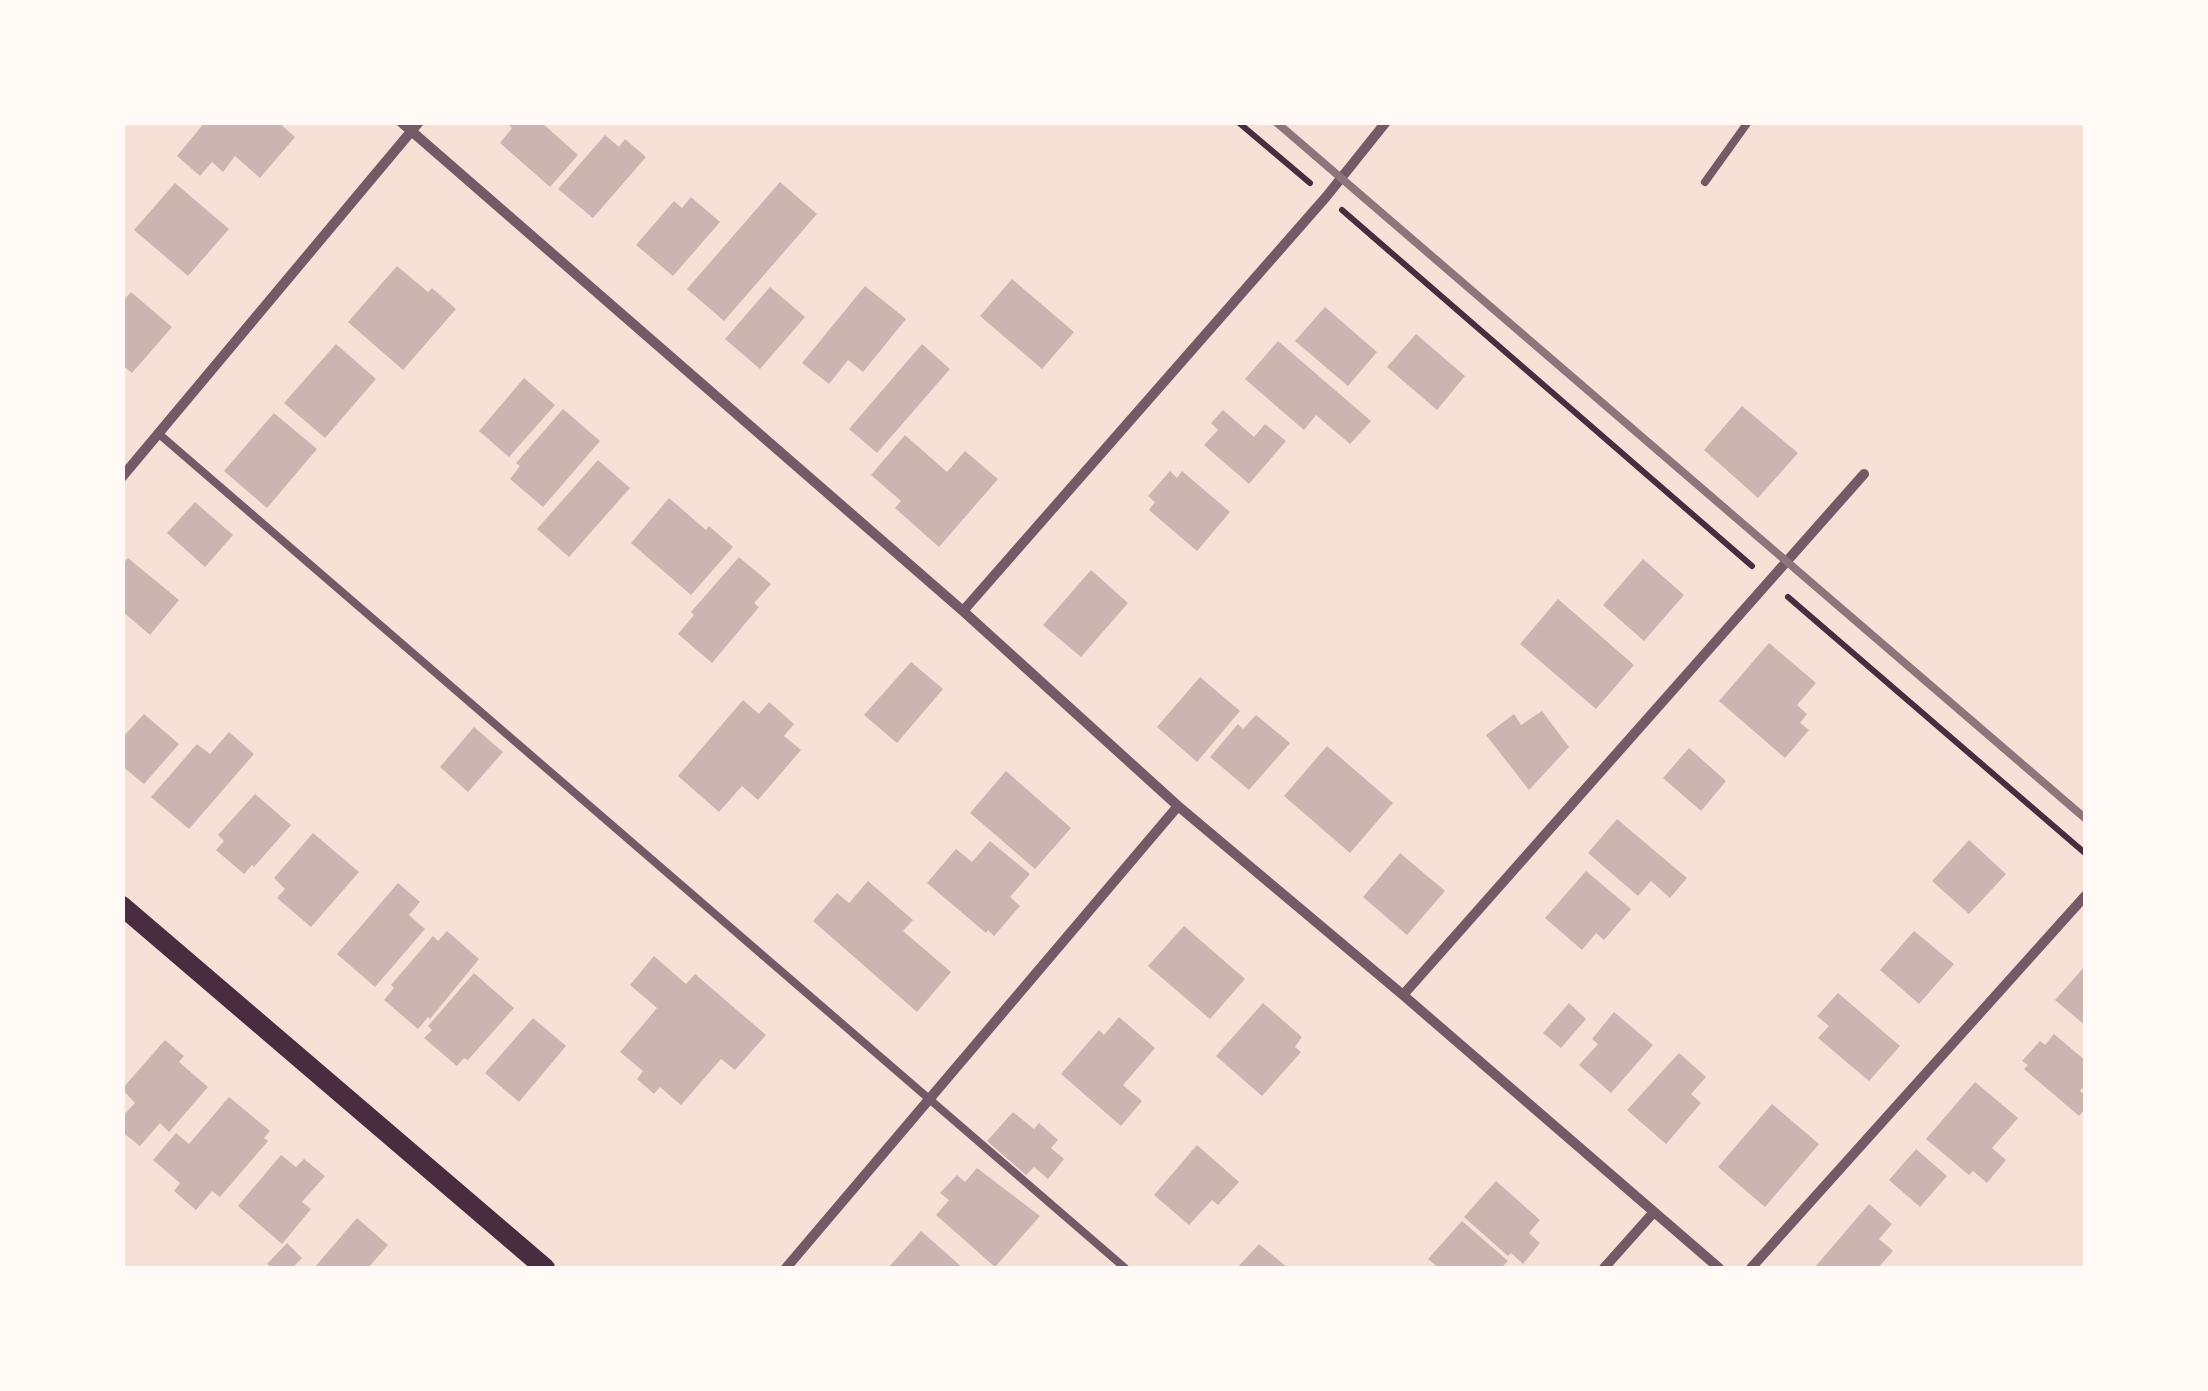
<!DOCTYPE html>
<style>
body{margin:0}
#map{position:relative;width:2208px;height:1391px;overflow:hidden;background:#f7e1d7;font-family:Arial,sans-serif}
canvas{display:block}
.frame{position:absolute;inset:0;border:125px solid #fffaf5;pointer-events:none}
</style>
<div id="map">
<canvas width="2208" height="1391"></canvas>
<div class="frame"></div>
</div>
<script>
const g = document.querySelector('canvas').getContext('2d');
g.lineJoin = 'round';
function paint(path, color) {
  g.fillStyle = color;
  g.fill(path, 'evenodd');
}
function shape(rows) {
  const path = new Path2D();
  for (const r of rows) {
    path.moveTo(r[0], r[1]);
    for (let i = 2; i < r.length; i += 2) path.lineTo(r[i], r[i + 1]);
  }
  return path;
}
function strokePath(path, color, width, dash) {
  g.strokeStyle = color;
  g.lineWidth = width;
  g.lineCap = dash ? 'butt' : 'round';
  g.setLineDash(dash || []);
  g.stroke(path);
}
paint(shape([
 [205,122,278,122,295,137,260,178,235,156,223,172,212,162,200,176,177,156],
 [505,122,541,122,578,155,550,187,500,143,512,128],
 [605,135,619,147,625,139,646,157,593,218,558,189],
 [780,182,817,214,724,321,687,289],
 [175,183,229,229,188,276,134,230],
 [691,197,720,222,673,276,636,245,674,201,682,208],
 [397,266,428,292,432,288,456,309,403,370,348,322],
 [1012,279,1074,332,1042,369,980,316],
 [865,286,906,319,863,372,848,360,829,384,802,363],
 [770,287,805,317,760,369,725,339],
 [131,292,172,327,132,373,122,365,122,302],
 [1325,307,1377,352,1348,386,1295,341],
 [1416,334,1465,376,1437,410,1387,367],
 [1278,341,1371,421,1350,444,1316,415,1304,430,1245,379],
 [336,344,376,379,325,438,284,403],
 [922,344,950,369,877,453,849,429],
 [524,378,555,405,509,457,479,431],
 [1742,406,1798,453,1758,498,1704,450],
 [563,409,600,441,543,507,510,479,520,466,516,463],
 [1223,410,1254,437,1265,424,1286,441,1249,484,1204,445,1218,430,1211,423],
 [274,413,317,449,267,508,224,471],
 [905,435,947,472,965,451,998,479,939,547,895,508,901,501,871,475],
 [598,460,630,488,569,557,537,529],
 [1170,471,1177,478,1182,471,1230,512,1197,551,1149,510,1155,502,1148,496],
 [669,498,706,530,709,526,733,547,691,595,631,543],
 [195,502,233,535,205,567,167,533],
 [739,557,771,584,754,603,759,607,712,663,678,634,694,615,691,612],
 [128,558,179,600,150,635,122,611,122,565],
 [1643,559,1684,595,1644,641,1603,605],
 [1091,570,1128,603,1081,657,1043,625],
 [1558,599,1634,665,1596,709,1520,644],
 [1769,643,1816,683,1797,705,1807,714,1800,723,1809,730,1785,758,1719,701],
 [911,662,943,689,897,743,864,715],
 [1200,677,1240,711,1197,762,1157,727],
 [743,700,759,714,769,702,794,724,784,736,801,750,758,800,742,786,719,812,678,776],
 [1542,711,1569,747,1529,790,1486,735,1514,714,1521,725],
 [144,714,179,744,144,784,122,766,122,738],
 [1256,715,1290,743,1249,790,1210,757,1238,724,1243,729],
 [474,727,503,752,468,792,440,767],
 [229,732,254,754,189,829,151,797,197,744,210,754],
 [1327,746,1393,803,1350,853,1284,796],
 [1689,748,1726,781,1701,811,1663,778],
 [1006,771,1071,828,1035,869,970,813],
 [255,794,291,825,254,867,252,865,244,874,216,850,224,841,218,835],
 [1617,819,1687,878,1670,898,1651,881,1638,896,1588,853],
 [313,833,359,872,311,927,277,898,285,889,274,878],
 [1969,840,2006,874,1969,914,1932,881],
 [990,841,1030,874,1010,897,1020,906,994,936,988,930,986,933,927,883,956,849,972,862],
 [1400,853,1445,891,1407,935,1363,897],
 [1586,871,1631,909,1604,940,1596,933,1582,950,1545,918],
 [868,881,913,920,903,931,951,972,917,1012,813,921,837,893,849,903],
 [398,883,420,902,409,915,425,929,375,987,337,954],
 [1184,926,1245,979,1210,1019,1148,966],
 [447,931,479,959,430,1019,428,1017,418,1029,384,1000,394,988,391,985,433,936,438,941],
 [1914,931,1954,964,1919,1004,1880,970],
 [654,956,686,984,695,974,766,1035,735,1070,721,1059,681,1105,660,1087,654,1094,637,1079,643,1071,620,1052,657,1008,630,985],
 [2086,965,2086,1026,2055,1000],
 [474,973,514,1008,468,1060,464,1058,457,1066,424,1038,432,1030,428,1026],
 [1838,993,1900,1046,1869,1081,1818,1038,1829,1026,1817,1016],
 [1263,1003,1302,1037,1295,1047,1301,1052,1262,1096,1216,1056],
 [1569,1003,1586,1019,1561,1048,1543,1033],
 [1614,1012,1653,1045,1611,1093,1579,1065,1598,1044,1592,1039],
 [1119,1017,1155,1048,1123,1085,1142,1101,1121,1126,1061,1074,1099,1030,1104,1035],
 [533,1018,566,1046,519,1102,485,1073],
 [2054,1034,2086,1061,2086,1084,2080,1091,2086,1096,2086,1108,2079,1116,2024,1069,2028,1065,2022,1061,2040,1041,2045,1045],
 [165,1040,184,1056,179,1062,208,1087,169,1132,160,1123,140,1146,122,1132,122,1117,135,1103,122,1089],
 [1679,1053,1706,1077,1691,1094,1701,1103,1666,1144,1627,1110],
 [1975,1082,2018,1118,1992,1148,2006,1160,1987,1183,1973,1171,1969,1175,1926,1139],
 [229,1097,270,1131,264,1138,268,1141,220,1197,212,1191,196,1210,174,1191,180,1183,153,1160,176,1133,189,1144],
 [1772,1104,1819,1144,1765,1207,1718,1167],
 [1013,1112,1034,1129,1039,1123,1058,1140,1051,1148,1064,1159,1048,1179,1034,1167,1026,1175,987,1141],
 [1197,1145,1239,1182,1218,1205,1212,1200,1189,1225,1154,1195],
 [1916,1149,1947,1176,1920,1207,1889,1180],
 [281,1155,296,1167,304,1159,325,1176,302,1202,311,1209,282,1244,238,1206],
 [977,1168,1040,1216,995,1267,936,1215,949,1200,940,1193,957,1175,965,1182],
 [1496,1181,1540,1220,1529,1233,1540,1243,1523,1264,1511,1253,1508,1256,1464,1217],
 [1869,1204,1892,1224,1879,1239,1893,1251,1878,1268,1817,1268,1815,1267],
 [357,1218,388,1245,368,1268,314,1268],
 [1462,1221,1508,1261,1501,1268,1439,1268,1428,1259],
 [921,1231,963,1268,888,1268],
 [287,1243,302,1258,292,1268,273,1268,267,1264],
 [1259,1244,1288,1268,1237,1268]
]), '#ccb4b1');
strokePath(shape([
 [1238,122,1310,183],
 [1342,210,1752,566],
 [1788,597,2086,854]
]), '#4a2c40', 6);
strokePath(shape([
 [1705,182,1748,122],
 [159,434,1125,1268]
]), '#755966', 8);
strokePath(shape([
 [401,122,963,611,1178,806,1403,995,1719,1268],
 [122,477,419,122],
 [963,611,1326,197,1386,122],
 [1403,995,1864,474],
 [786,1268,1178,806],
 [1604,1268,1653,1213],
 [1751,1268,2086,895]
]), '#755966', 10);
strokePath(shape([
 [122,906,545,1268]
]), '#4a2c40', 20);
strokePath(shape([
 [1276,122,2086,819]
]), '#8f747c', 8);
</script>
